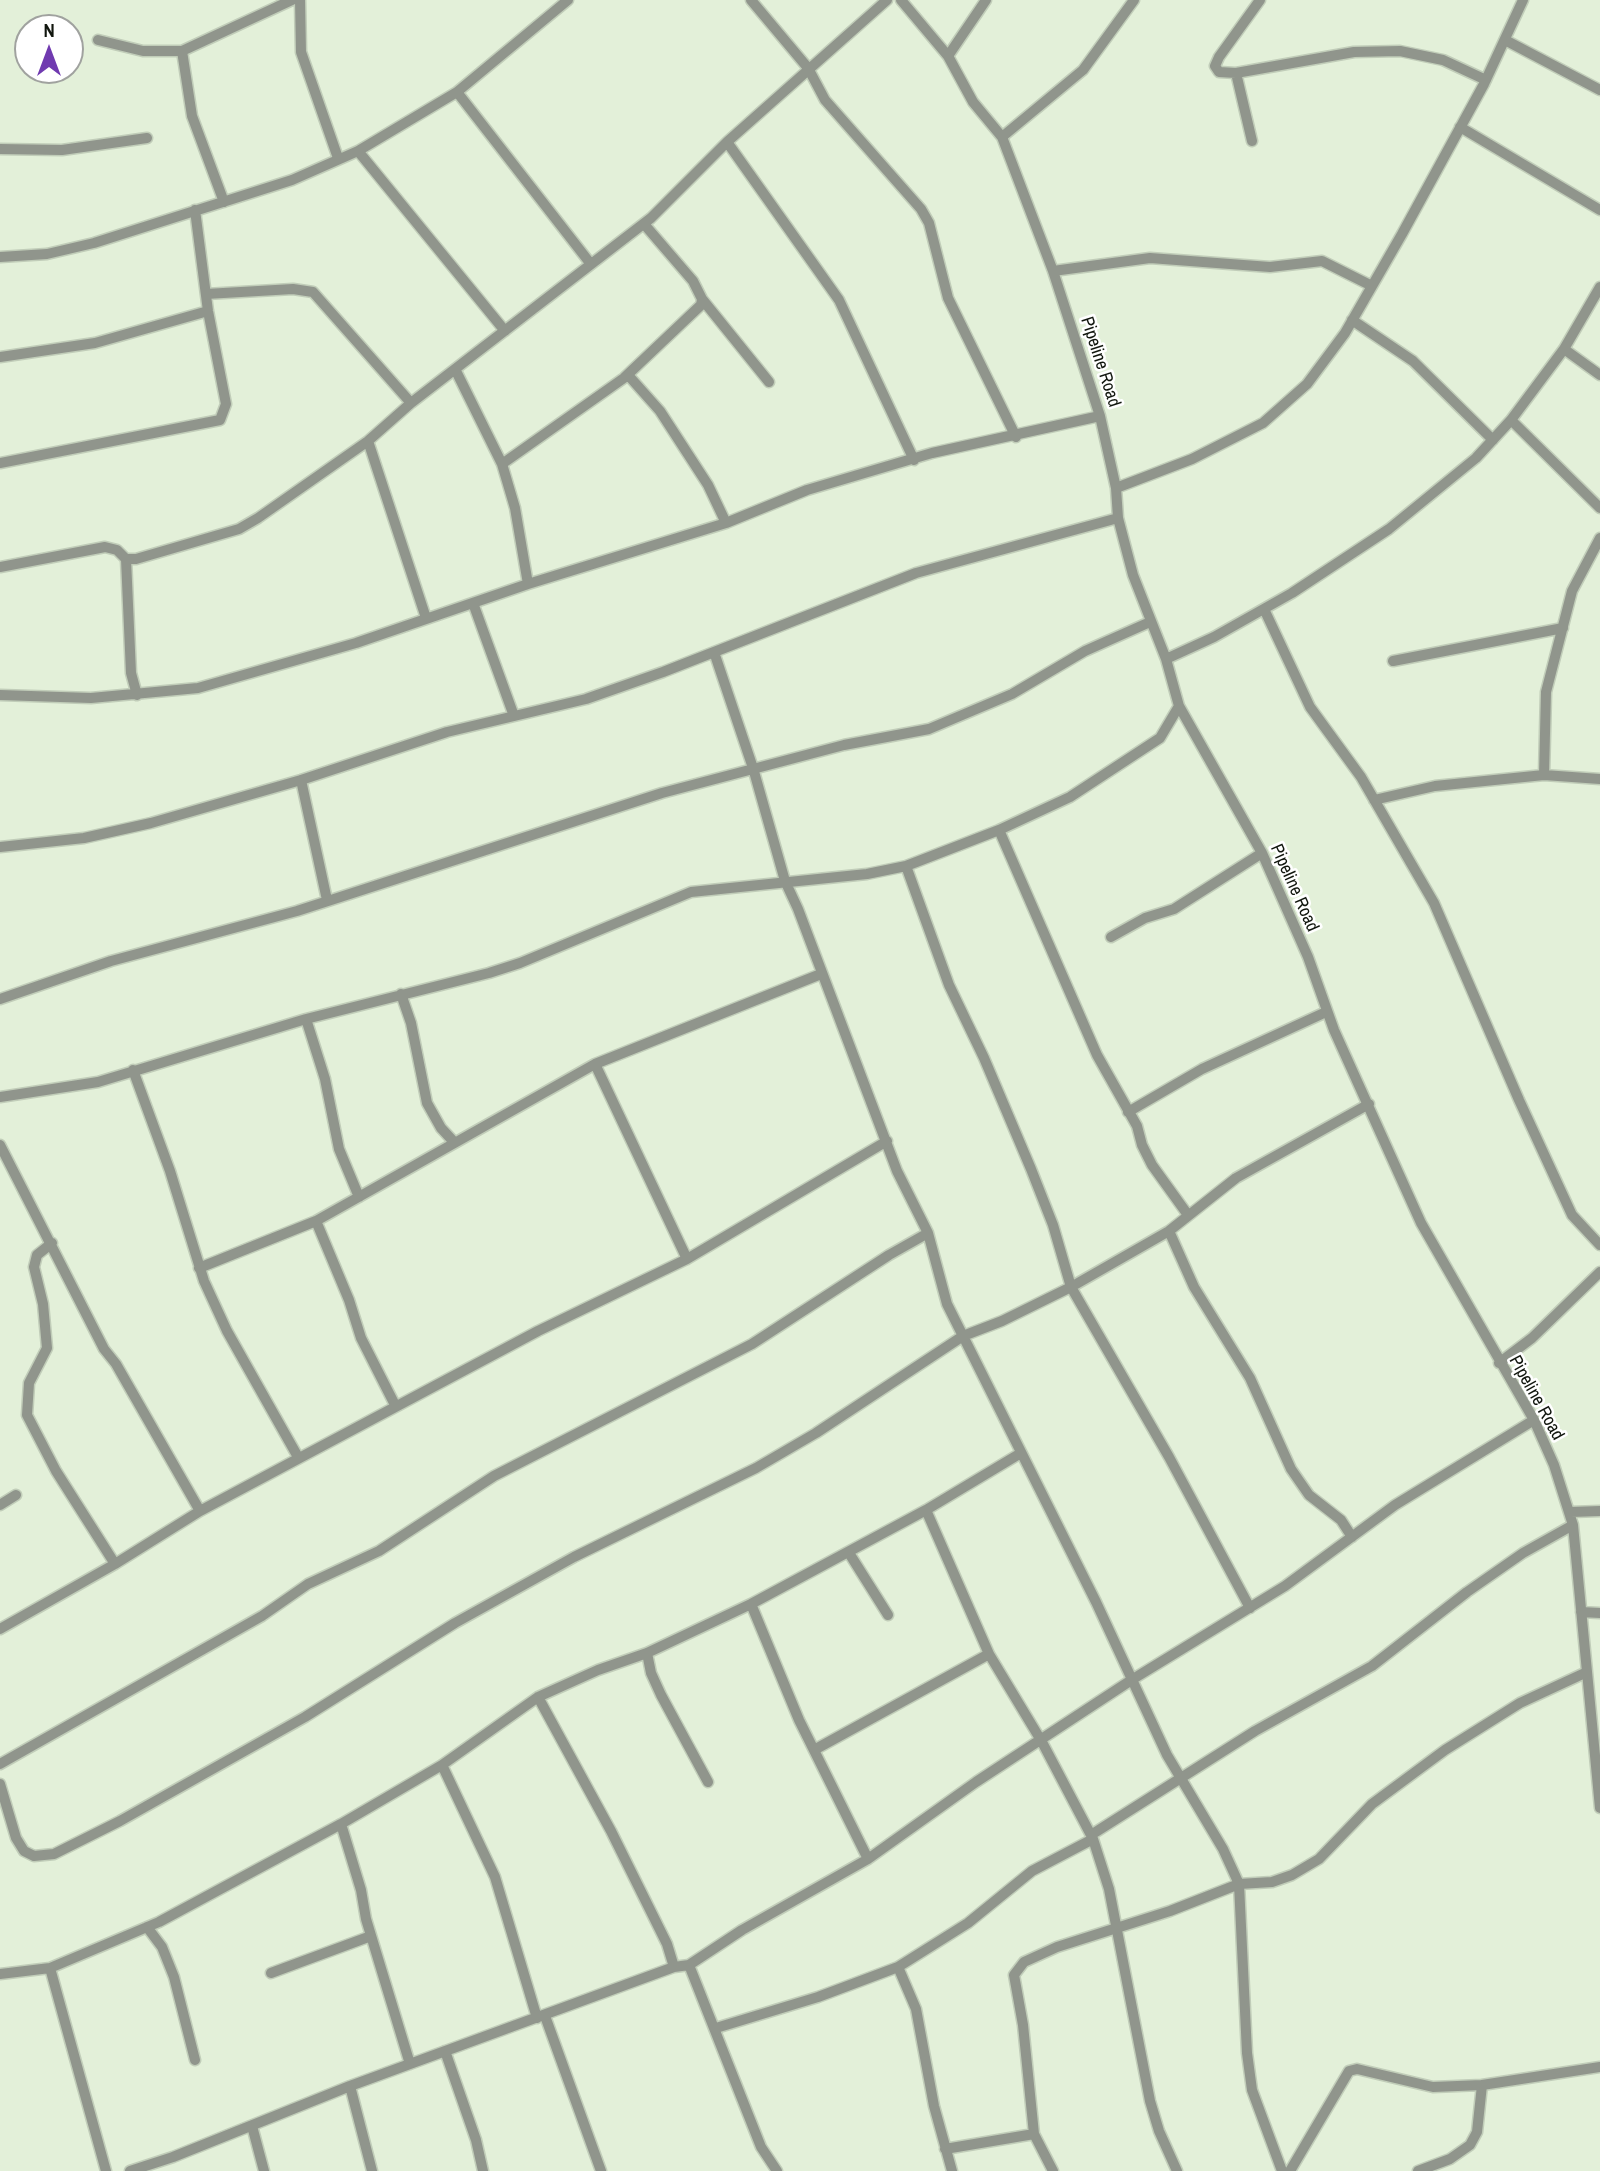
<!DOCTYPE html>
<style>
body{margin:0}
#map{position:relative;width:1600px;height:2171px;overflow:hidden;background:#e3f0d9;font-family:"Archivo Narrow",sans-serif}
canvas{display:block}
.north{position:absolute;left:14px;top:14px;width:70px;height:70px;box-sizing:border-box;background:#fff;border:2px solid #a0a29f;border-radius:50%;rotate:0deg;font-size:19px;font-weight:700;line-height:28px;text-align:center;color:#11160e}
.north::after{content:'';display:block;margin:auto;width:24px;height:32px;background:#703ab0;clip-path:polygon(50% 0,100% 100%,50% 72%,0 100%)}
</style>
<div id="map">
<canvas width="1600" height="2171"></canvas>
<div class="north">N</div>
</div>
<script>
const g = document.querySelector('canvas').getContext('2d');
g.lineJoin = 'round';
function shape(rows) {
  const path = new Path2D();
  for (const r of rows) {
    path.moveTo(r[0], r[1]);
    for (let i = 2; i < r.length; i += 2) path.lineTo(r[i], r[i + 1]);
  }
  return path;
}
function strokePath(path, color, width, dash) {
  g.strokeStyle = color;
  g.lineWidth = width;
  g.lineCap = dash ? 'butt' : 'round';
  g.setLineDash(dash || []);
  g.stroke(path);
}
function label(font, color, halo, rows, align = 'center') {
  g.font = font + ' "Archivo Narrow",sans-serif';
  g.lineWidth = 5;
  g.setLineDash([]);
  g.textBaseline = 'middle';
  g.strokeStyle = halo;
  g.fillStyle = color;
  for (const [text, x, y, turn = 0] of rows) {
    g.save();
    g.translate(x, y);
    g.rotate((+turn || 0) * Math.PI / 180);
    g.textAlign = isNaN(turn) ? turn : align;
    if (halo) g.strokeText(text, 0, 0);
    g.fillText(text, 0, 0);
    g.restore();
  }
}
const street = shape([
 [300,0,301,52,338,158],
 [751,0,808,68,825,100,921,209,929,223,948,298,1016,437],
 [901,0,948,56,973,102,1002,137,1053,271,1100,416,1116,488,1118,518,1133,575,1166,659,1179,706,1262,853,1308,957,1334,1030,1421,1223,1534,1420,1554,1465,1573,1525,1600,1808],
 [1260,0,1219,57,1215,66,1219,72,1236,73,1354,52,1400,51,1443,60,1486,80],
 [98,40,143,51,182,51],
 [1505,40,1600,90],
 [948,56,986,0],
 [1236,73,1252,141],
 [457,92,590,263],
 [1460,127,1600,210],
 [1002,137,1083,70,1134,0],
 [727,142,839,300,914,460],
 [0,149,62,150,147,138],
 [358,151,505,331],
 [224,202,192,116,182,51,292,0],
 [644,224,693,281,702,299,769,382],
 [0,257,47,254,94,243,292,180,358,151,457,92,568,0],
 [1053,271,1150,258,1270,267,1322,261,1370,285],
 [206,294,293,289,313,292,411,403],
 [1352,320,1413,361,1493,440],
 [1564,349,1600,375],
 [0,357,95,343,208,311],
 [456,371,502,464,515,508,528,584],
 [628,375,660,411,708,485,726,523],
 [1511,420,1600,508],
 [368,441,426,618],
 [0,463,220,420,226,404,208,311,195,210],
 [502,464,624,378,701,305,702,299],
 [1116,488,1192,459,1263,423,1307,384,1345,333,1402,234,1484,84,1523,0],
 [126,559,131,673,137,695],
 [0,567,105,547,117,550,126,559,136,559,239,529,258,518,368,441,411,403,651,218,727,142,887,0],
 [473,603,514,716],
 [1264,609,1310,707,1361,777,1434,903,1519,1100,1572,1215,1600,1245],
 [714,652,753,768,785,881,798,909,897,1171,928,1233,947,1304,1096,1602,1167,1755,1223,1849,1239,1884,1247,2053,1252,2090,1282,2171],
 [1166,659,1214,637,1292,593,1389,529,1476,458,1511,420,1564,349,1600,287],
 [1393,661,1563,628],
 [0,695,91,698,198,688,356,643,528,584,726,523,807,490,932,453,1100,416],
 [1544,775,1546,692,1572,591,1600,538],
 [301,780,327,900],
 [1374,800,1435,786,1544,775,1600,779],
 [999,830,1097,1055,1137,1126,1142,1145,1152,1165,1188,1215],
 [0,847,84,838,151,823,301,780,447,732,586,699,663,672,916,573,1118,518],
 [906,866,949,985,984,1058,1031,1169,1053,1225,1071,1287,1169,1457,1250,1608],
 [1111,937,1145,918,1174,909,1262,853],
 [401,994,411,1023,427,1103,441,1128,454,1142],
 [0,999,111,961,297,911,662,793,844,745,929,729,1012,694,1085,651,1150,622],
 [306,1019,325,1079,339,1149,359,1197],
 [595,1064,687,1259],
 [133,1070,170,1171,204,1281,227,1331,298,1457],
 [0,1097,98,1082,306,1019,489,973,520,963,691,892,867,874,906,866,999,830,1070,797,1160,738,1179,706],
 [1128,1112,1202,1069,1326,1012],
 [0,1145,104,1349,116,1364,200,1511],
 [316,1221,349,1300,361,1338,395,1405],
 [1169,1231,1194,1287,1250,1378,1291,1469,1309,1495,1341,1520,1352,1537],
 [52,1243,37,1255,34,1267,43,1304,47,1348,29,1383,27,1415,56,1471,115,1564],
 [199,1268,316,1221,595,1064,821,974],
 [1499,1363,1532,1338,1600,1272],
 [0,1505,16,1495],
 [926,1510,989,1654,1042,1742,1093,1839,1109,1889,1150,2101,1159,2131,1177,2171],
 [1571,1512,1600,1511],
 [849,1553,888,1615],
 [751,1604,799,1720,868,1859],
 [1581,1612,1600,1613],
 [0,1629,115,1564,200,1511,538,1331,687,1259,887,1141],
 [647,1653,651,1673,661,1695,708,1782],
 [538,1697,611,1831,667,1944,674,1967],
 [814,1750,989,1654],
 [0,1764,262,1616,308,1584,379,1551,494,1476,752,1344,889,1255,928,1233],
 [442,1765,495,1877,537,2018],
 [0,1784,16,1838,24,1851,34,1856,54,1854,120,1821,305,1717,455,1623,574,1557,756,1468,816,1433,963,1336,1002,1321,1071,1287,1169,1231,1236,1178,1369,1104],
 [341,1824,361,1890,366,1919,410,2064],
 [1091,1835,1255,1731,1372,1666,1467,1592,1523,1553,1573,1525],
 [147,1927,162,1947,174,1977,195,2060],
 [689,1965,761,2147,777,2171],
 [898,1967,916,2009,934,2106,952,2171],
 [50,1968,106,2171],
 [271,1973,371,1936],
 [0,1974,50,1968,159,1922,341,1824,442,1765,538,1697,598,1670,647,1653,751,1604,926,1510,1021,1453],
 [545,2016,601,2171],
 [716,2028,818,1997,898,1967,968,1923,1032,1871,1093,1839],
 [445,2051,476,2140,483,2171],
 [350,2086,372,2171],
 [252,2126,264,2171],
 [945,2149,1034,2134],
 [130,2171,173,2157,350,2086,674,1967,689,1965,742,1930,868,1859,976,1782,1133,1679,1285,1586,1395,1505,1534,1420],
 [1053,2171,1034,2134,1023,2025,1014,1975,1024,1962,1057,1947,1170,1911,1239,1884,1272,1882,1292,1875,1319,1859,1372,1804,1445,1750,1520,1703,1587,1672],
 [1290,2171,1349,2071,1357,2069,1433,2087,1482,2085],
 [1418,2171,1450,2159,1470,2145,1477,2132,1482,2085,1600,2067]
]);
strokePath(street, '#c1cdb9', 13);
strokePath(street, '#90958c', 10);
label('18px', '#11160e', '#fff', [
 ["Pipeline Road",1100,362,72],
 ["Pipeline Road",1294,888,66],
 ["Pipeline Road",1536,1398,61]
]);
</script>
